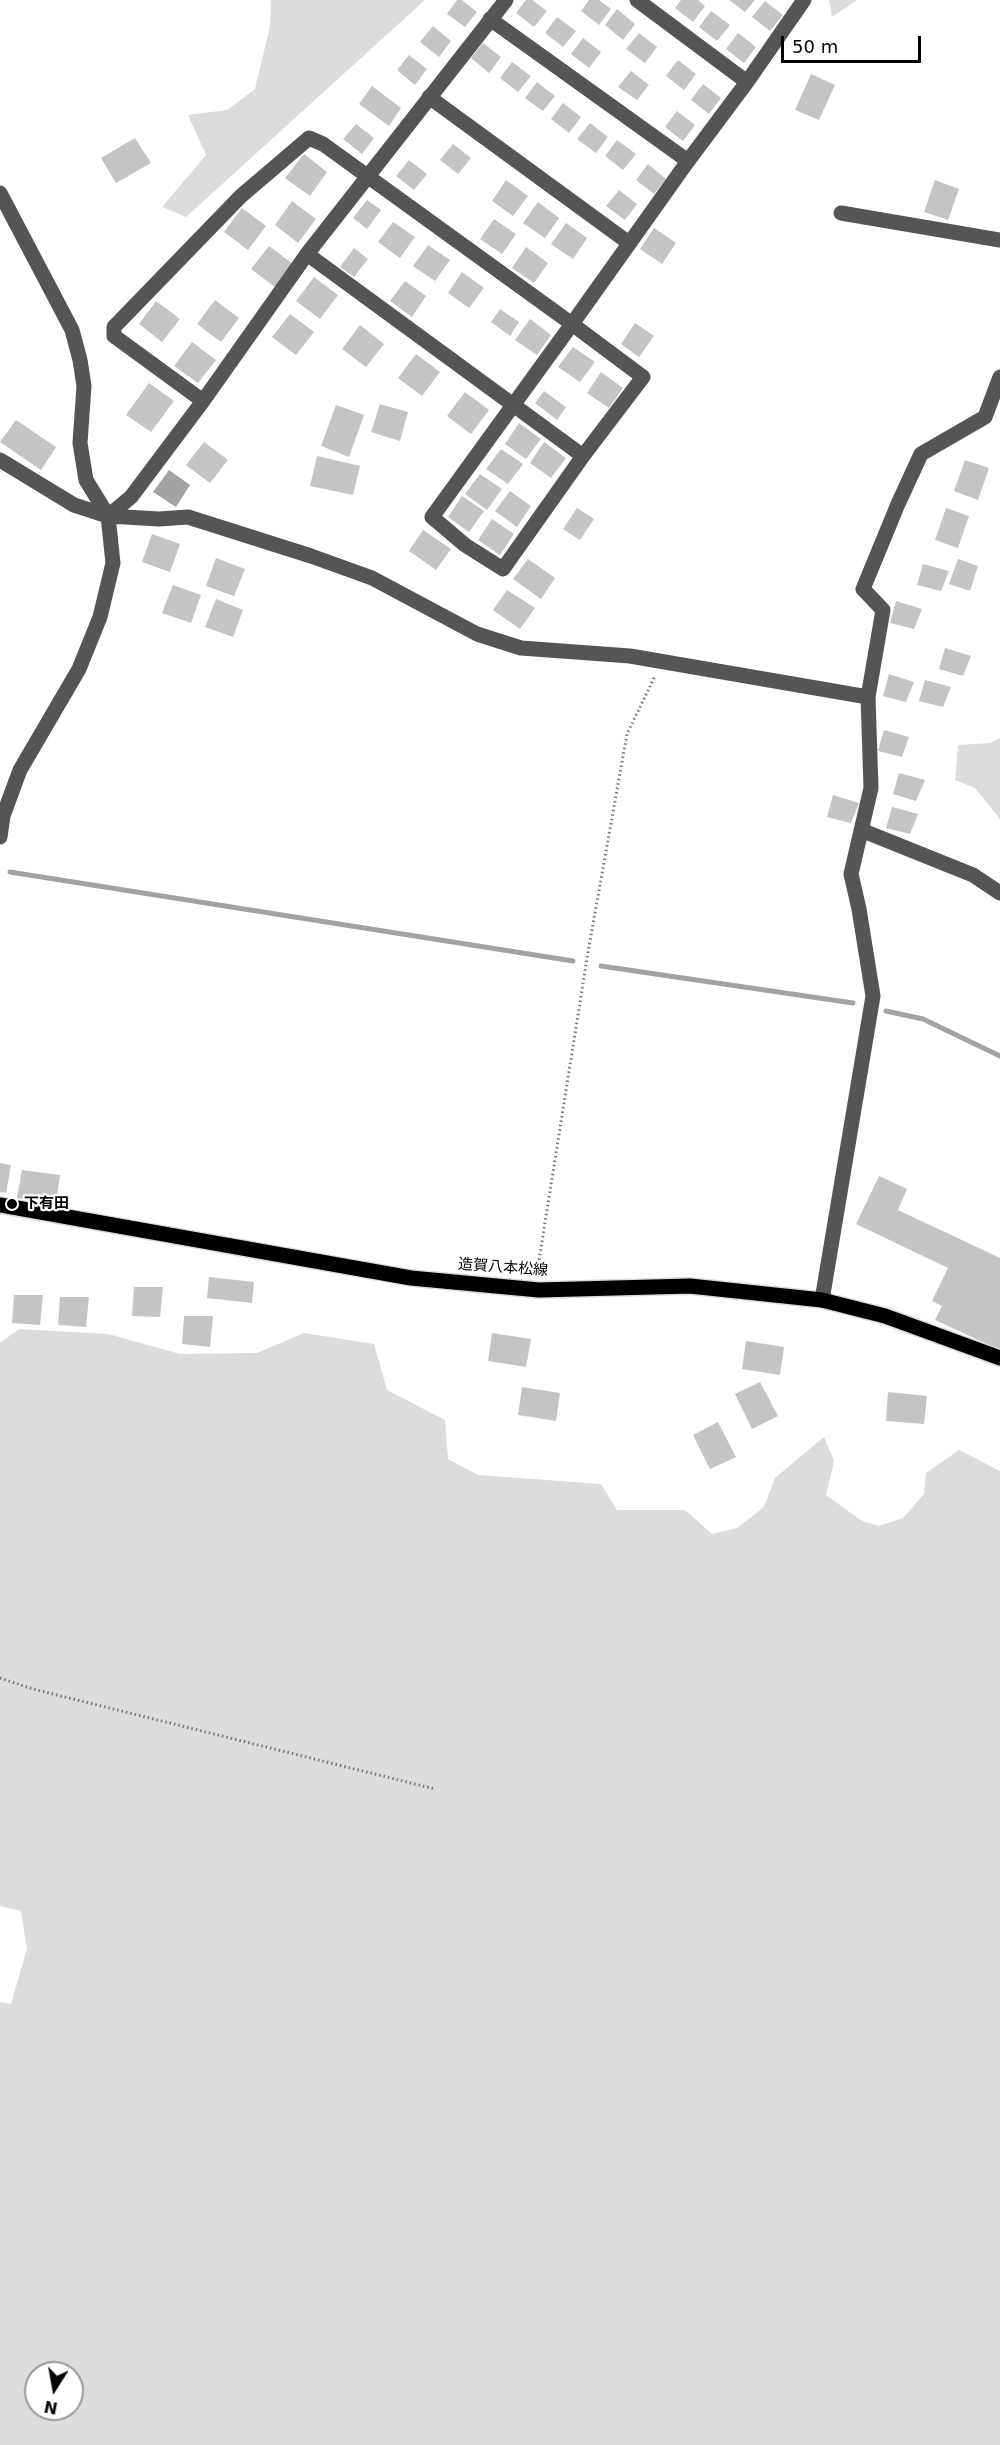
<!DOCTYPE html>
<meta charset="utf-8">
<style>
body{margin:0}
#map{position:relative;width:1000px;height:2445px;overflow:hidden;background:#fff;font-family:"DejaVu Sans",sans-serif}
canvas{display:block}
.north{position:absolute;left:24px;top:2361px;width:60px;height:60px;box-sizing:border-box;background:#fff;border:2px solid #999;border-radius:50%;rotate:191deg;font-size:16px;font-weight:700;line-height:24px;text-align:center;color:#000}
.north::after{content:'';display:block;margin:auto;width:21px;height:27px;background:#000;clip-path:polygon(50% 0,100% 100%,50% 72%,0 100%)}
.scale{position:absolute;left:781px;top:36px;width:140px;height:27px;box-sizing:border-box;border:3px solid #000;border-top:0;padding-left:8px;font-size:18px;line-height:21px;white-space:nowrap;color:#000;-webkit-text-stroke:4px #fff;paint-order:stroke}
</style>
<div id="map">
<canvas width="1000" height="2445"></canvas>
<div class="north">N</div>
<div class="scale">50 m</div>
</div>
<script>
const g = document.querySelector('canvas').getContext('2d');
g.lineJoin = 'round';
function paint(path, color) {
  g.fillStyle = color;
  g.fill(path, 'evenodd');
}
function shape(rows) {
  const path = new Path2D();
  for (const r of rows) {
    path.moveTo(r[0], r[1]);
    for (let i = 2; i < r.length; i += 2) path.lineTo(r[i], r[i + 1]);
  }
  return path;
}
function strokePath(path, color, width, dash) {
  g.strokeStyle = color;
  g.lineWidth = width;
  g.lineCap = dash ? 'butt' : 'round';
  g.setLineDash(dash || []);
  g.stroke(path);
}
function label(font, color, halo, rows, align = 'center') {
  g.font = font + ' "DejaVu Sans","Noto Sans JP",sans-serif';
  g.lineWidth = 4.5;
  g.setLineDash([]);
  g.textBaseline = 'middle';
  g.strokeStyle = halo;
  g.fillStyle = color;
  for (const [text, x, y, turn = 0] of rows) {
    g.save();
    g.translate(x, y);
    g.rotate((+turn || 0) * Math.PI / 180);
    g.textAlign = isNaN(turn) ? turn : align;
    if (halo) g.strokeText(text, 0, 0);
    g.fillText(text, 0, 0);
    g.restore();
  }
}
paint(shape([
 [271,0,425,0,186,217,162,207,206,155,188,115,227,110,255,89,270,26],
 [829,0,857,0,832,17],
 [1000,738,1000,819,975,788,955,780,958,745,990,743],
 [19,1329,108,1334,180,1354,257,1353,304,1333,374,1344,387,1390,445,1420,448,1459,478,1475,601,1484,617,1510,685,1510,712,1534,737,1528,764,1507,775,1478,824,1437,834,1461,826,1495,862,1521,879,1526,903,1518,924,1494,926,1473,959,1450,1000,1471,1000,2445,0,2445,0,2002,11,2004,27,1949,21,1911,0,1906,0,1343],
 [36,2373,72,2373,72,2409,36,2409]
]), '#dcdcdc');
paint(shape([
 [169,470,190,485,176,507,153,492]
]), '#a3a3a3');
strokePath(shape([
 [10,872,573,961],
 [601,966,853,1003],
 [886,1011,923,1019,1000,1056]
]), '#a3a3a3', 5);
paint(shape([
 [457,0,462,0,477,12,465,27,447,14],
 [526,0,532,0,547,11,534,27,516,13],
 [589,0,599,0,611,9,599,25,581,11],
 [681,0,698,0,705,6,693,22,675,8],
 [729,0,755,0,745,12],
 [765,1,783,15,770,31,752,17],
 [617,9,635,24,623,40,605,25],
 [711,11,730,25,717,41,699,27],
 [557,17,576,31,563,47,545,33],
 [433,26,451,41,439,57,420,42],
 [639,33,657,47,645,63,626,49],
 [738,33,756,47,744,63,726,49],
 [583,38,601,52,589,68,571,54],
 [483,43,501,57,489,73,471,58],
 [409,55,427,69,415,85,397,70],
 [678,60,696,74,684,90,666,76],
 [512,62,531,76,518,92,500,78],
 [631,71,649,85,637,100,618,87],
 [811,74,835,85,819,120,795,110],
 [537,82,555,96,543,111,525,98],
 [703,84,721,98,709,114,691,100],
 [372,86,401,108,389,126,359,104],
 [563,103,581,117,569,133,551,119],
 [677,111,695,125,683,141,665,127],
 [590,123,608,137,596,153,577,139],
 [356,124,374,138,362,154,343,139],
 [135,138,151,163,116,183,101,158],
 [617,140,636,154,623,170,605,156],
 [453,144,471,158,458,174,440,160],
 [304,154,327,172,310,196,285,178],
 [409,160,427,174,414,190,396,176],
 [648,164,666,179,654,194,636,180],
 [506,180,528,196,513,216,492,201],
 [935,180,959,189,948,220,924,212],
 [619,190,637,204,625,220,606,206],
 [367,200,381,210,367,229,353,218],
 [292,201,316,219,298,243,275,225],
 [538,202,559,218,545,238,523,223],
 [242,208,266,226,248,250,224,232],
 [494,219,516,234,502,254,480,239],
 [393,222,415,237,400,258,378,242],
 [566,223,587,238,573,259,551,244],
 [654,228,676,243,662,264,640,249],
 [428,245,450,260,435,281,413,266],
 [269,246,293,264,275,287,251,269],
 [526,247,548,263,534,283,512,268],
 [354,248,368,259,354,277,340,267],
 [462,272,484,288,469,308,448,293],
 [314,277,338,295,320,319,296,301],
 [405,281,426,296,412,317,390,301],
 [215,300,239,318,221,342,197,324],
 [156,301,180,319,162,342,139,324],
 [500,309,519,322,510,336,491,322],
 [290,314,314,332,296,355,272,337],
 [530,319,551,335,537,355,515,340],
 [635,323,654,336,639,357,621,344],
 [360,325,384,344,366,367,342,349],
 [192,342,216,360,198,383,174,366],
 [573,347,595,362,580,382,558,367],
 [416,354,440,372,422,396,398,378],
 [601,372,623,388,609,408,587,393],
 [149,383,174,401,151,432,126,415],
 [544,391,566,407,557,420,535,403],
 [465,392,489,410,471,434,447,416],
 [380,404,408,412,400,441,371,432],
 [336,405,364,415,349,457,321,446],
 [16,420,56,447,41,470,0,442],
 [519,423,541,439,526,459,505,444],
 [204,442,228,460,210,483,186,465],
 [544,442,566,458,551,478,530,463],
 [501,449,523,464,508,484,486,469],
 [317,456,360,466,353,495,310,486],
 [965,460,989,468,978,500,954,491],
 [480,474,502,489,487,510,465,494],
 [510,491,531,506,517,527,495,511],
 [462,496,484,511,469,532,448,517],
 [577,508,594,519,580,540,563,529],
 [946,508,969,516,958,548,935,540],
 [492,519,514,534,500,555,478,540],
 [423,530,451,549,436,570,409,551],
 [152,534,180,544,170,572,142,562],
 [216,558,245,569,234,596,206,586],
 [528,559,555,578,541,599,513,579],
 [958,559,978,566,970,591,949,584],
 [923,564,949,571,941,591,917,585],
 [173,585,201,595,191,623,162,613],
 [507,590,535,608,520,629,493,610],
 [216,599,243,610,233,637,205,627],
 [896,601,922,609,914,629,890,623],
 [945,648,971,656,963,676,939,669],
 [889,674,914,682,906,702,883,696],
 [925,680,951,687,943,707,919,701],
 [884,730,909,737,902,757,878,751],
 [899,773,925,780,916,801,893,794],
 [833,795,859,803,851,823,827,817],
 [892,807,918,814,910,834,886,828],
 [0,1163,11,1165,6,1193,0,1192],
 [22,1170,60,1175,56,1204,17,1198],
 [879,1176,907,1189,898,1210,1000,1258,1000,1350,935,1320,942,1306,932,1301,948,1268,856,1224],
 [209,1277,254,1282,252,1303,207,1298],
 [134,1287,163,1287,160,1317,132,1316],
 [14,1295,43,1295,40,1325,12,1323],
 [60,1297,89,1297,86,1327,58,1325],
 [184,1316,213,1316,210,1347,182,1344],
 [492,1333,531,1339,526,1367,488,1361],
 [746,1341,784,1347,780,1375,742,1369],
 [760,1382,778,1416,752,1429,735,1394],
 [522,1387,560,1393,556,1421,518,1415],
 [888,1392,927,1396,924,1424,886,1421],
 [718,1422,736,1457,710,1469,693,1435]
]), '#c4c4c4');
const major = shape([
 [0,1205,411,1278,539,1290,690,1286,822,1300,885,1316,1000,1358]
]);
strokePath(major, '#dbdbdb', 18);
strokePath(shape([
 [537,1273,588,952,627,734,655,676],
 [0,1678,33,1689,435,1789]
]), '#777', 3, [1.5, 3]);
strokePath(shape([
 [637,0,747,82],
 [490,19,688,161],
 [429,97,629,243],
 [0,193,72,330,80,360,84,386,80,443,86,480,108,516,113,563,100,617,79,669,20,770,3,816,0,837],
 [841,213,1000,240],
 [307,254,583,456],
 [203,401,114,336,114,327,241,196,309,138,323,144,572,324,643,377,583,456,503,569,465,545,432,517,572,324,688,161,747,82,804,0],
 [0,460,74,505,108,516,159,519,188,517,311,556,372,578,477,634,521,648,630,656,868,697],
 [108,516,131,497,203,401,307,254,506,0],
 [861,830,973,875,1000,893],
 [822,1300,873,996,859,909,851,874,871,788,868,697,883,610,863,589,898,504,921,454,985,417,1000,377]
]), '#555', 15);
strokePath(major, '#000', 15);
for (const [x, y, r, color] of [
 [12,1204,6,"#000"]
]) {
  const dot = new Path2D();
  dot.arc(x, y, r, 0, 2 * Math.PI);
  g.fillStyle = color;
  g.fill(dot);
  strokePath(dot, '#fff', 2);
}
label('bold 15px', '#000', '#fff', [
 ["下有田",24,1204]
], 'left');
label('15px', '#000', '#fff', [
 ["造賀八本松線",503,1268,4]
]);
</script>
